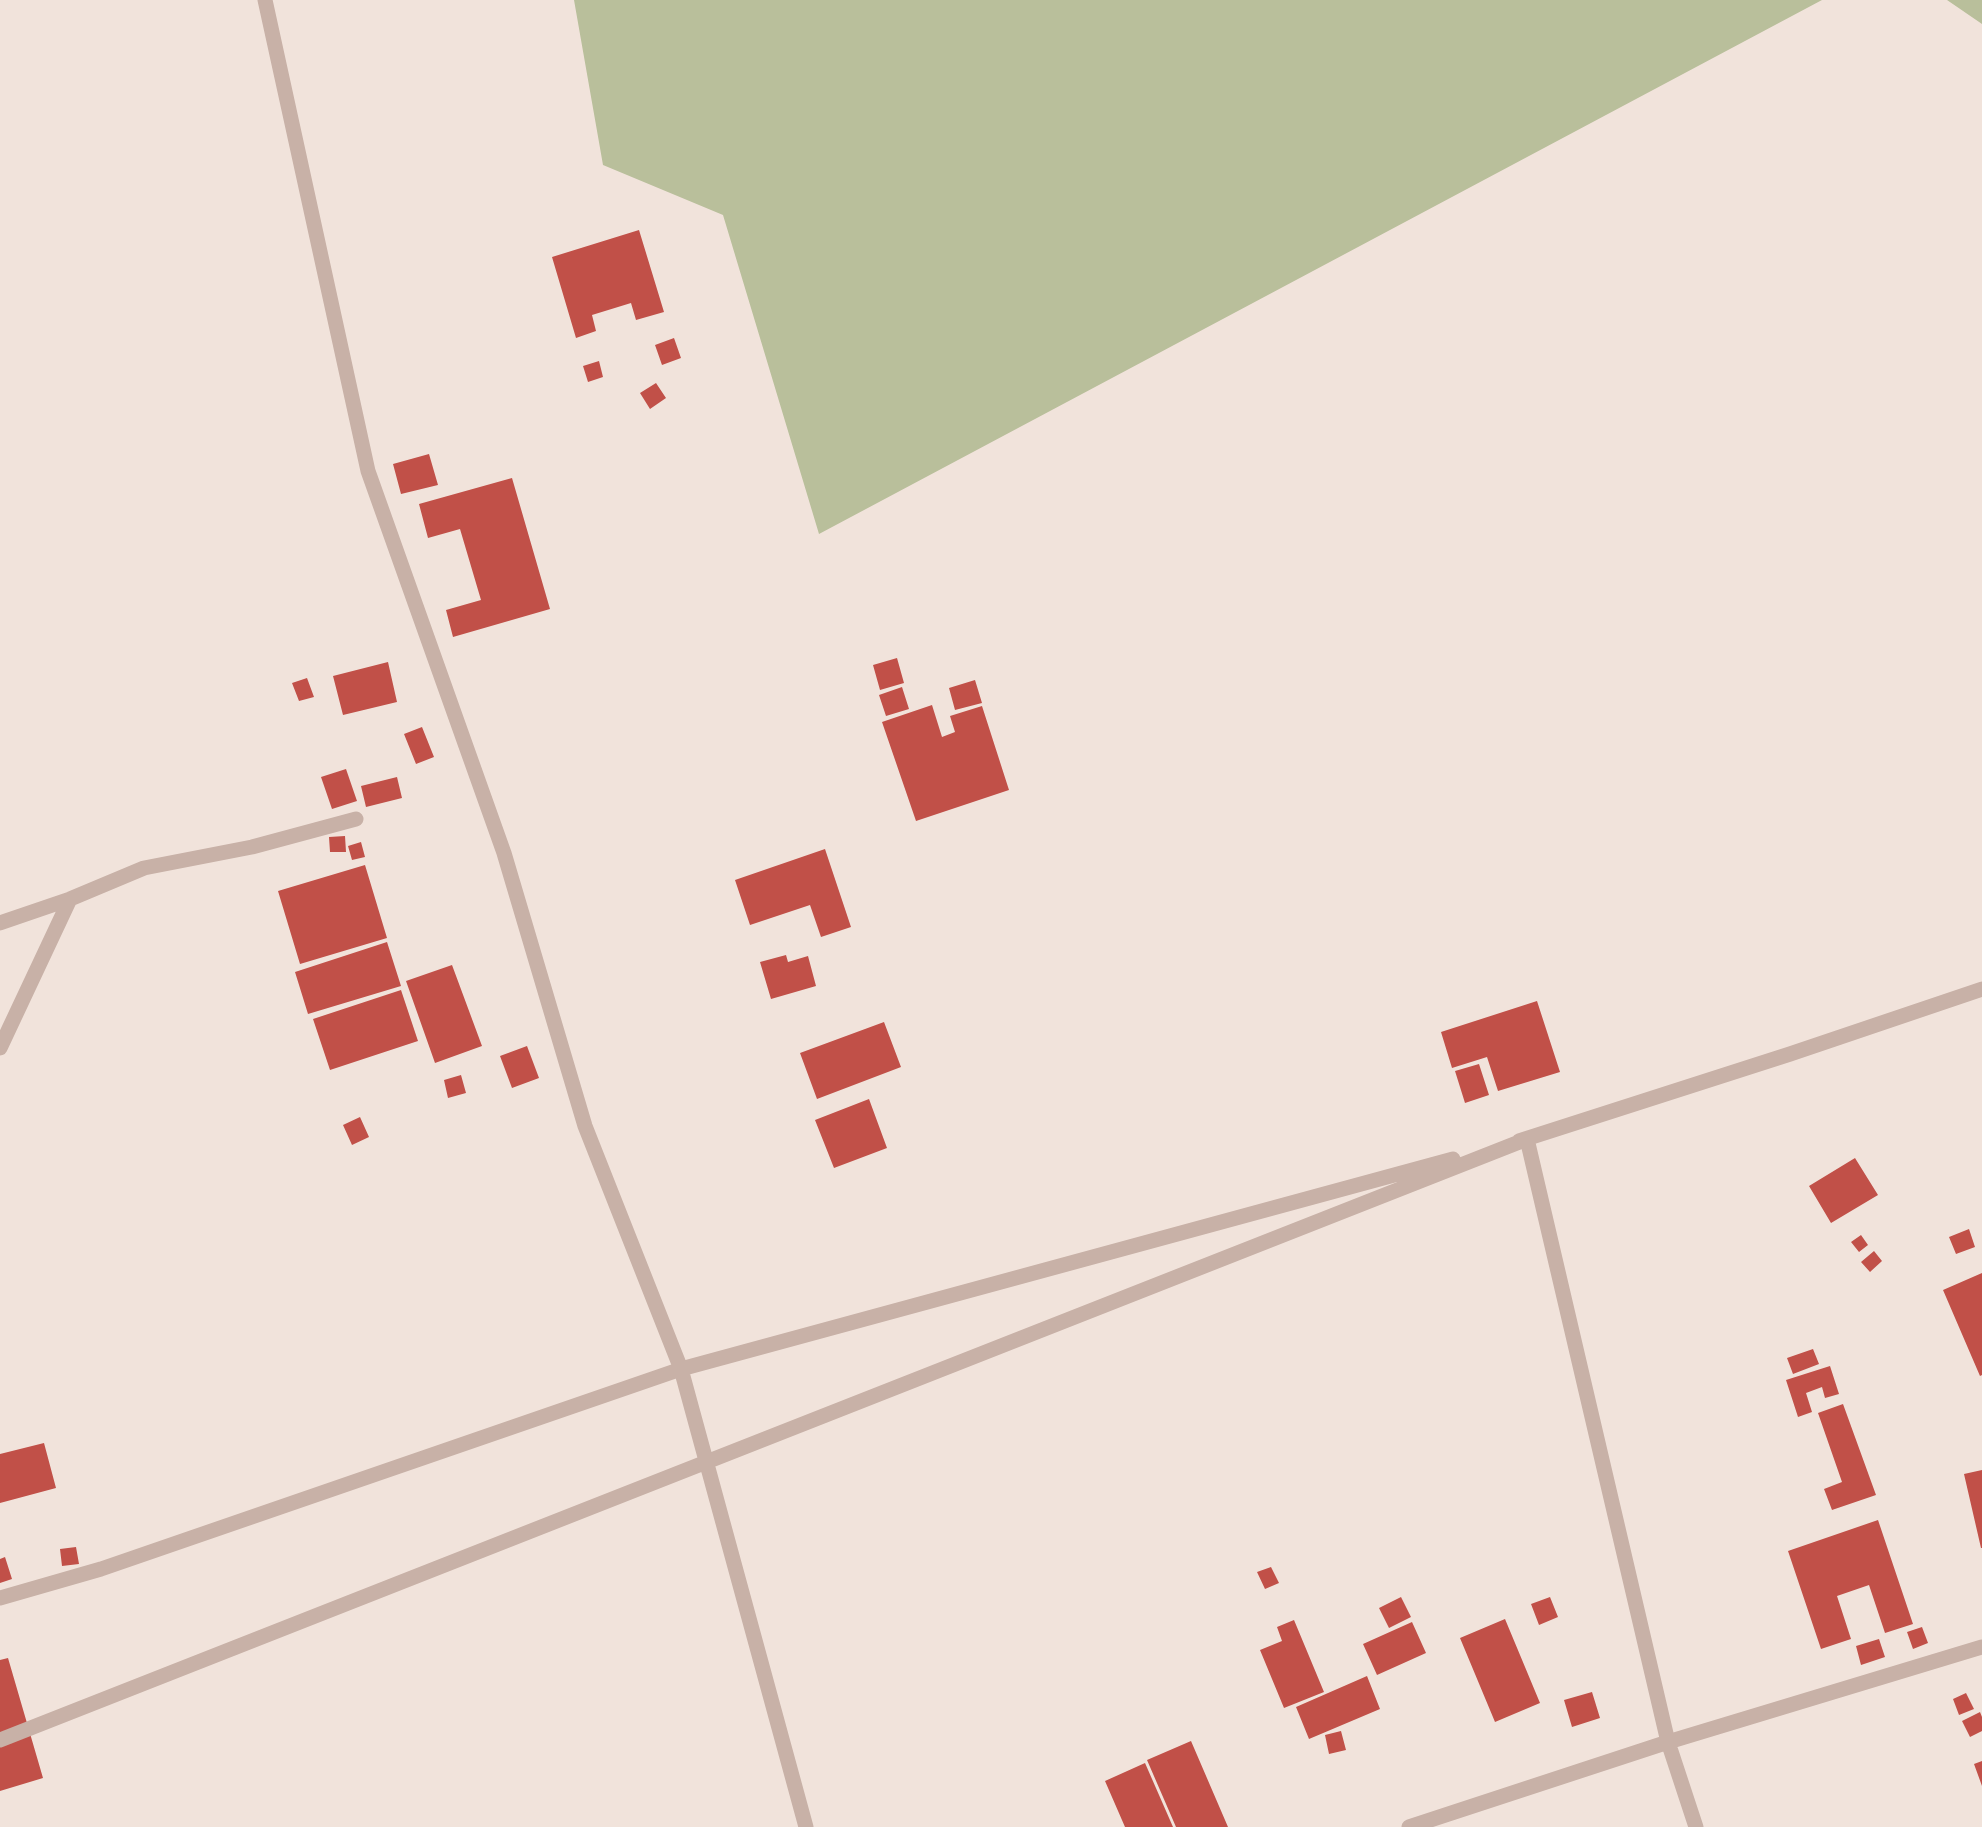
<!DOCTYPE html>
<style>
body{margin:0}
canvas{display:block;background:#f1e3db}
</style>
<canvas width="1982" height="1827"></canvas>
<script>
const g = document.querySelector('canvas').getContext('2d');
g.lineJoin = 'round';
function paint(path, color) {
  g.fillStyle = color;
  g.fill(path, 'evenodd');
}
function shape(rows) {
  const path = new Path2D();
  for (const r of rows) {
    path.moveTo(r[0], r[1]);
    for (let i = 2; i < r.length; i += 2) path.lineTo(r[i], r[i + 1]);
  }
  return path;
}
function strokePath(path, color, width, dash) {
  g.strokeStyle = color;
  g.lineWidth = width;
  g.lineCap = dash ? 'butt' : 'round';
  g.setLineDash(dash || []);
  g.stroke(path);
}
paint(shape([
 [574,0,1822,0,819,534,723,215,603,165],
 [1947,0,1982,0,1982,24]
]), '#b9bf9b');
paint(shape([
 [639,230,664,312,636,320,631,303,592,315,596,331,576,338,552,257],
 [674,338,681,358,662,365,655,345],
 [599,361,603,377,588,382,583,366],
 [656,383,666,398,650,409,640,393],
 [429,454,438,485,401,494,393,464],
 [512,478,550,609,453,637,446,610,481,600,460,529,428,538,419,504],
 [897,658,904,683,880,690,873,665],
 [388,662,397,702,343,715,333,676],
 [307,678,314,697,299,701,292,683],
 [975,680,982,703,955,710,949,688],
 [902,687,909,709,886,716,879,695],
 [932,705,942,737,955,732,950,716,982,706,1009,790,916,821,882,722],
 [422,727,434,757,416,764,404,734],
 [346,769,357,801,332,809,321,777],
 [397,777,402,798,366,807,361,786],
 [345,836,346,852,330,852,329,837],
 [361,842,365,857,352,860,348,846],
 [825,849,851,927,821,937,810,905,750,925,735,880],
 [365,865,387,938,300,964,278,891],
 [387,942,401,986,308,1014,295,972],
 [786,955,788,962,808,956,816,986,771,999,760,962],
 [452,965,482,1046,435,1063,406,981],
 [401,990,418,1041,330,1070,313,1019],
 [1537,1001,1560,1072,1498,1091,1487,1057,1452,1068,1441,1032],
 [884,1022,901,1067,817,1099,800,1053],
 [527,1046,539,1078,512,1088,500,1056],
 [1479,1064,1489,1095,1465,1103,1455,1071],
 [461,1075,466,1093,448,1098,444,1080],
 [869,1099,887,1148,834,1168,815,1120],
 [360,1117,369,1137,352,1145,343,1125],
 [1855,1158,1878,1195,1831,1223,1809,1186],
 [1969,1229,1975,1247,1956,1254,1949,1237],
 [1861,1235,1868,1245,1859,1252,1851,1242],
 [1874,1251,1882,1261,1870,1272,1861,1262],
 [1982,1273,1982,1375,1980,1376,1943,1290],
 [1813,1349,1819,1364,1793,1374,1787,1358],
 [1830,1366,1839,1394,1825,1398,1822,1387,1806,1393,1812,1412,1798,1417,1786,1380],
 [1843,1404,1876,1495,1832,1510,1824,1489,1842,1482,1818,1413],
 [44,1443,56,1488,0,1503,0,1454],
 [1982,1470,1982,1548,1981,1548,1964,1474],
 [1878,1520,1913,1624,1885,1633,1869,1585,1837,1596,1851,1639,1821,1649,1788,1551],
 [76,1547,79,1564,62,1566,60,1549],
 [5,1557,12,1579,0,1583,0,1559],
 [1271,1567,1279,1583,1265,1589,1257,1572],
 [1401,1597,1411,1617,1389,1628,1379,1608],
 [1550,1597,1558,1617,1539,1625,1531,1604],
 [1505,1619,1540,1703,1495,1722,1460,1638],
 [1294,1620,1324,1692,1284,1708,1260,1650,1282,1641,1277,1627],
 [1412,1622,1426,1653,1377,1675,1363,1644],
 [1922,1627,1928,1643,1913,1649,1907,1632],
 [1879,1639,1885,1657,1861,1665,1856,1646],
 [8,1658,43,1778,0,1791,0,1660],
 [1367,1676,1380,1709,1309,1739,1296,1707],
 [1592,1692,1600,1718,1572,1727,1564,1700],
 [1966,1693,1974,1709,1959,1715,1953,1699],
 [1980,1712,1982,1717,1982,1731,1970,1737,1962,1721],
 [1341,1731,1346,1750,1329,1754,1325,1735],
 [1191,1741,1228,1827,1176,1827,1147,1760],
 [1982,1761,1982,1786,1974,1764],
 [1145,1763,1173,1827,1125,1827,1105,1781]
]), '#c15048');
strokePath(shape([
 [265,0,368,471,504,853,585,1126,681,1369,806,1827],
 [0,923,70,899,144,868,252,847,356,819],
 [0,1048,70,899],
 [1519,1141,1790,1054,1982,989],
 [0,1598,101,1569,681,1369,1453,1159],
 [0,1740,1527,1139,1668,1742,1696,1827],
 [1409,1827,1668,1742,1982,1647]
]), '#c8b1a7', 15);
</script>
